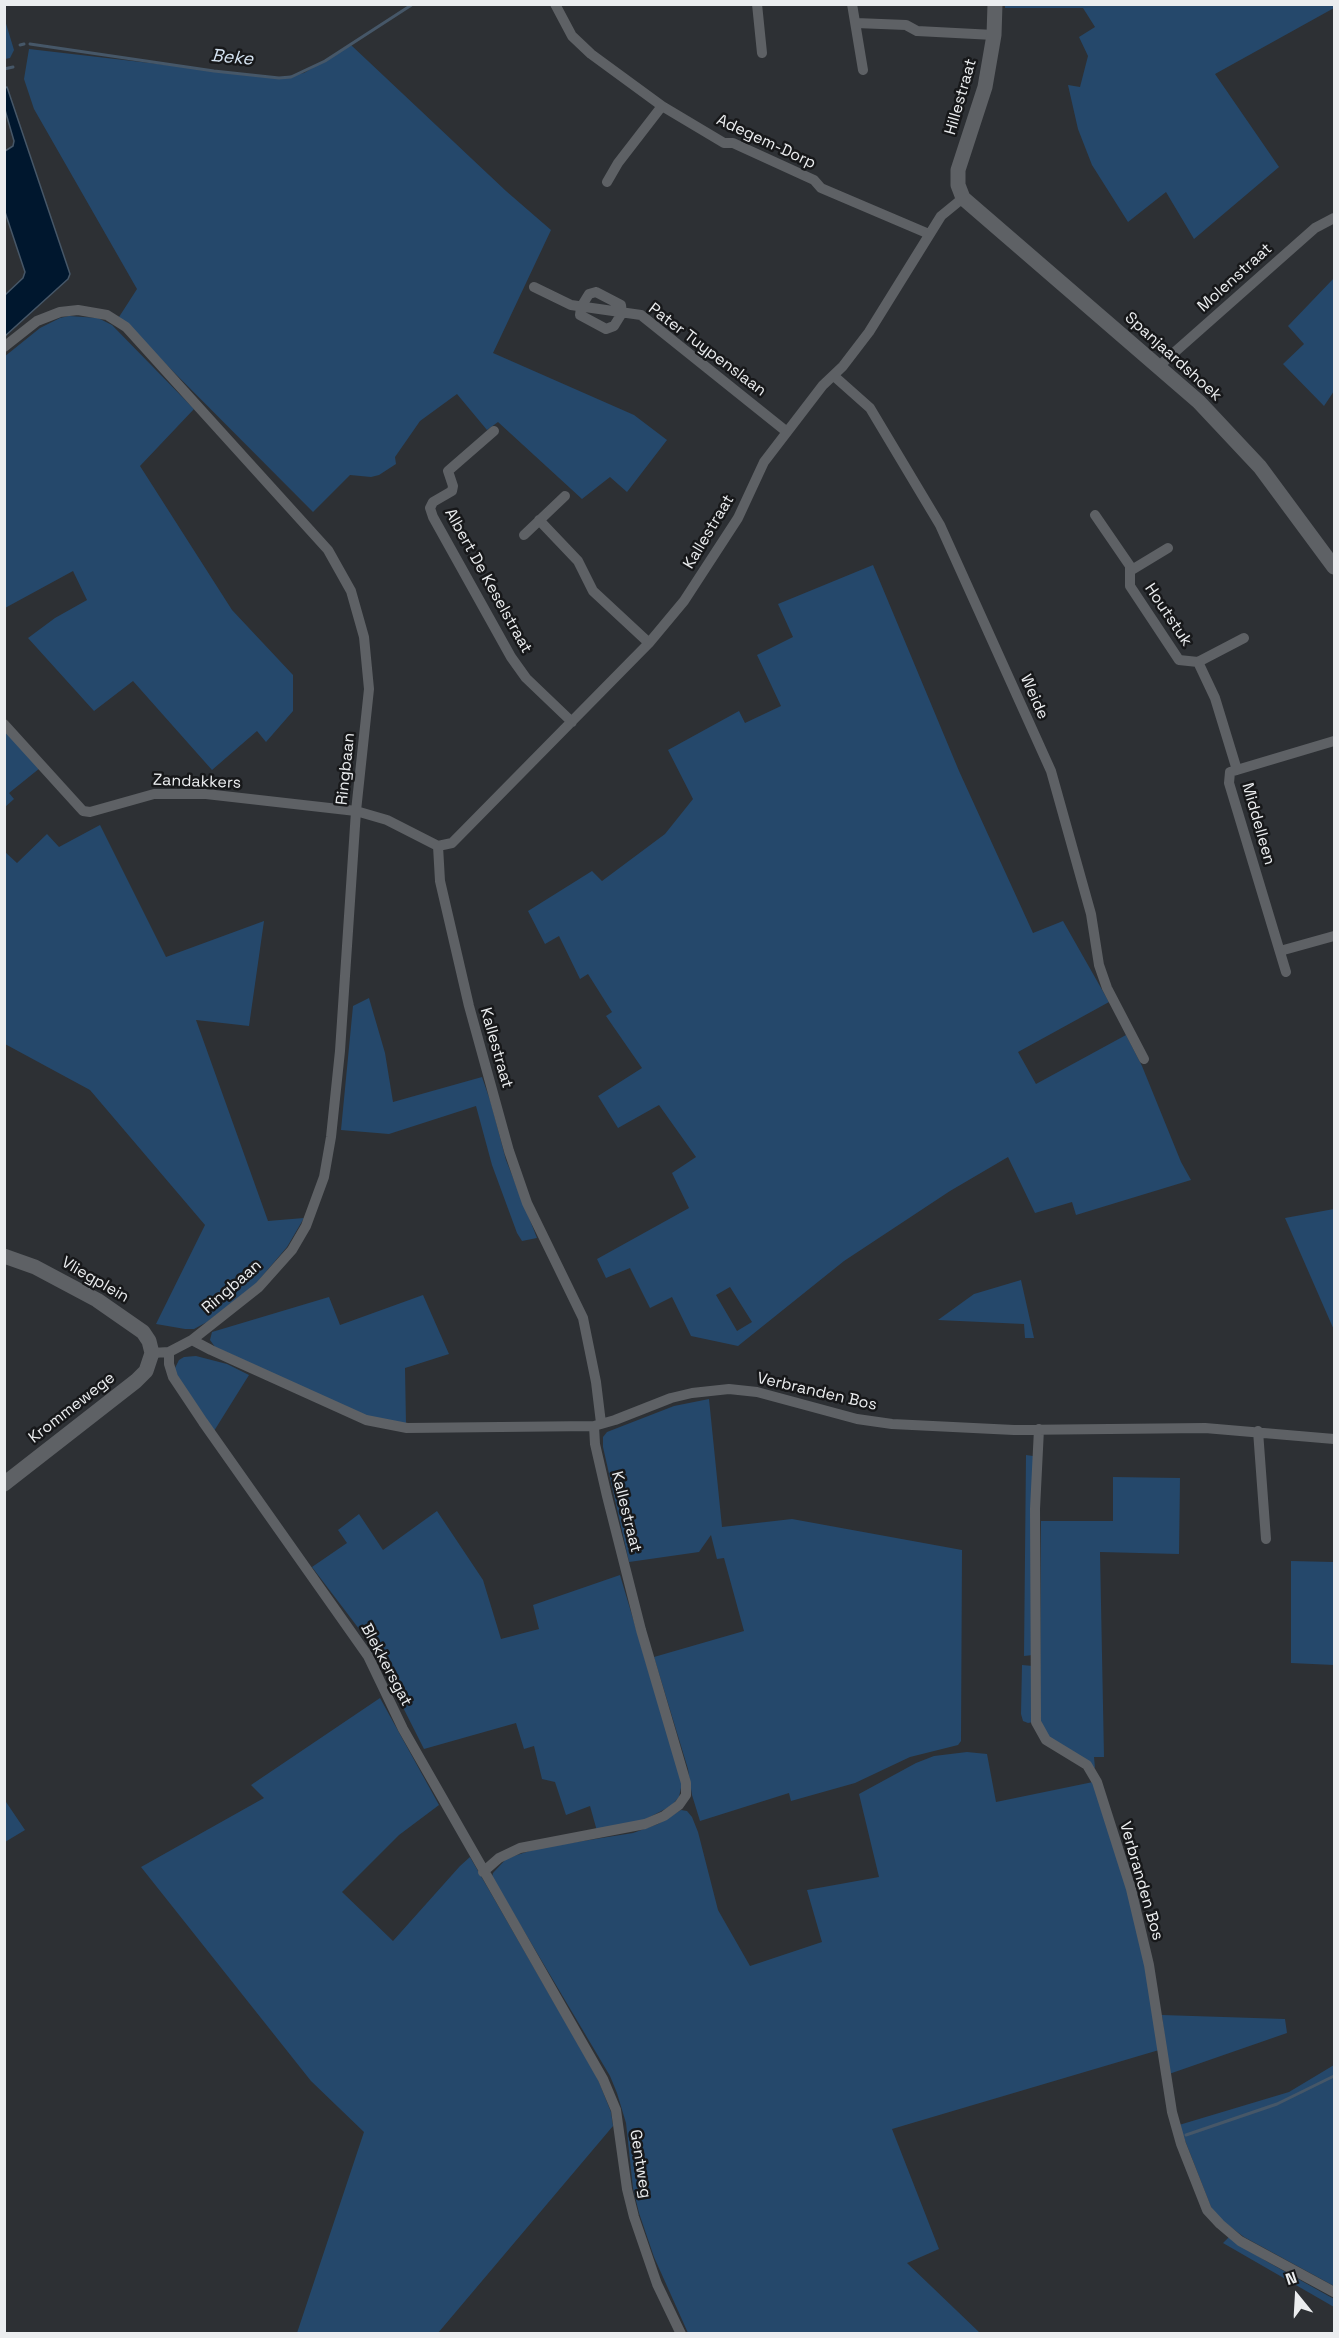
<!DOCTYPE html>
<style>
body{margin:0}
#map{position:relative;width:1339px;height:2338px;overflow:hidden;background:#2d3034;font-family:"Space Grotesk",sans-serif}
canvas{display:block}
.frame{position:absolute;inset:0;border:6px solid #ebedef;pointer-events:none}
.north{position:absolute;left:1267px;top:2266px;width:60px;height:60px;-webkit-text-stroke:4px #17181a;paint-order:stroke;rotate:342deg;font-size:16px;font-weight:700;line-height:24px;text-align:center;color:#ebedef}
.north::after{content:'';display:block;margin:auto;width:21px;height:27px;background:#ebedef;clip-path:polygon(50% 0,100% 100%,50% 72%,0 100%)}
</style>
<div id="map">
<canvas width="1339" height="2338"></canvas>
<div class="frame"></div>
<div class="north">N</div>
</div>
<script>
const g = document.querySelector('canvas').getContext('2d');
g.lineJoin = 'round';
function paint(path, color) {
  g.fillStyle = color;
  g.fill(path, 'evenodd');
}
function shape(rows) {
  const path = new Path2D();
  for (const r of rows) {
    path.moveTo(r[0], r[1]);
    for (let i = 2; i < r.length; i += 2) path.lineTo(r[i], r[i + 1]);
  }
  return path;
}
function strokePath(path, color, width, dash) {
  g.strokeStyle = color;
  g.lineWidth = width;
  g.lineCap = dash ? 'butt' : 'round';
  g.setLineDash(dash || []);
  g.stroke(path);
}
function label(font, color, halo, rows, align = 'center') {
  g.font = font + ' "Space Grotesk",sans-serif';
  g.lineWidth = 5;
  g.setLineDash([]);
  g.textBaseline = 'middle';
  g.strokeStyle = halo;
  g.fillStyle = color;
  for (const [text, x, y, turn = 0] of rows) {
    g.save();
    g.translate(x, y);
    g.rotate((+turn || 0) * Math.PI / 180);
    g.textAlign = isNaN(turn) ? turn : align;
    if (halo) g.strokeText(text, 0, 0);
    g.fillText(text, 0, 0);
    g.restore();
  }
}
paint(shape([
 [1334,4,1334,8,1215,74,1279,167,1194,239,1166,192,1128,222,1092,165,1078,129,1068,85,1080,87,1088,56,1079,37,1095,27,1083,8,1005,8,1005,5],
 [4,17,14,50,10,58,5,59],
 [351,45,506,191,551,230,493,353,634,415,667,440,627,492,610,477,582,499,498,422,487,430,457,394,420,421,395,457,396,464,379,475,371,477,350,475,313,512,119,317,137,289,34,109,24,79,29,49,279,78,304,73],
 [1334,278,1334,391,1324,406,1283,364,1304,344,1288,326],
 [69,316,98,318,112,325,194,409,140,466,232,610,293,675,293,711,266,742,257,731,212,770,133,681,94,711,28,638,55,618,87,600,73,571,5,608,4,357,40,328,60,318],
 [873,565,959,771,1033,933,1063,921,1109,1002,1018,1052,1036,1084,1126,1035,1142,1066,1181,1162,1191,1180,1076,1215,1072,1202,1035,1213,1008,1157,950,1191,844,1261,738,1346,691,1336,672,1297,650,1308,630,1268,606,1278,597,1259,689,1208,672,1173,696,1157,659,1105,618,1128,598,1096,642,1068,606,1016,612,1012,588,974,580,979,559,936,545,944,528,911,592,871,602,881,665,834,693,799,668,750,739,711,745,723,781,706,757,655,793,637,778,604],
 [730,1287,752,1322,737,1331,716,1295],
 [4,729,40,768,9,793,14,799,5,807],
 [100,825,166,957,264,921,249,1026,196,1020,268,1221,304,1218,287,1247,253,1287,207,1322,194,1329,185,1329,156,1324,205,1225,90,1090,5,1044,4,851,17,863,47,834,59,847],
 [369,998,385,1053,393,1102,482,1077,491,1103,506,1160,537,1238,522,1241,517,1233,492,1165,476,1106,389,1134,341,1130,353,1006],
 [1334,1209,1334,1330,1285,1218],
 [1021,1280,1034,1338,1025,1338,1024,1324,938,1320,974,1294],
 [423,1295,449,1354,405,1368,406,1424,367,1417,215,1347,210,1340,212,1332,329,1297,340,1325],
 [196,1356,227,1364,249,1375,214,1431,173,1372,179,1360,184,1357],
 [709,1399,722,1527,792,1519,962,1550,961,1741,958,1745,910,1757,855,1783,791,1801,789,1793,700,1821,692,1795,688,1769,654,1657,744,1631,724,1558,717,1559,711,1535,699,1552,629,1562,603,1447,603,1437,607,1432,674,1406],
 [1026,1455,1033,1456,1033,1655,1024,1656],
 [1113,1477,1180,1478,1179,1554,1100,1552,1104,1757,1094,1757,1095,1768,1046,1738,1040,1718,1041,1521,1113,1521],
 [437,1511,483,1580,501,1639,539,1629,533,1605,620,1575,682,1783,679,1797,671,1806,642,1821,597,1831,590,1806,566,1815,555,1782,542,1779,534,1746,524,1749,516,1723,424,1749,372,1646,312,1567,347,1543,338,1530,359,1514,383,1550],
 [1291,1561,1334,1562,1334,1665,1291,1663],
 [1022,1665,1033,1666,1033,1722,1028,1723,1023,1721,1021,1714],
 [380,1698,439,1805,399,1835,342,1892,393,1941,460,1866,470,1857,597,2077,611,2112,613,2126,438,2333,297,2333,364,2132,311,2081,141,1867,264,1798,251,1785],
 [967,1752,987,1754,996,1802,1093,1782,1128,1891,1153,2000,1159,2050,892,2129,939,2249,907,2263,980,2333,688,2333,654,2257,639,2213,633,2188,626,2123,617,2093,610,2076,492,1877,493,1873,506,1859,517,1855,539,1848,633,1833,658,1824,681,1810,687,1811,692,1817,698,1832,718,1910,750,1966,822,1942,807,1890,879,1877,859,1794,916,1763,934,1756],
 [4,1799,25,1830,5,1842,4,1842],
 [1162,2015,1285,2019,1287,2033,1169,2074],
 [1334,2065,1334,2286,1244,2237,1220,2219,1211,2207,1179,2125,1289,2092],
 [1229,2237,1266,2261,1334,2299,1334,2307,1223,2243]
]), '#25486b');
const water = shape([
 [7,87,70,274,68,279,5,336,5,295,23,278,25,272,5,212,5,151,13,146,14,141,5,110,5,88,7,87]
]);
paint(water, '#00172e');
strokePath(water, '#465768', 1.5);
strokePath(shape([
 [30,44,214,71,279,78,291,77,325,61,413,4],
 [20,45,24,44],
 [4,69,13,67],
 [1186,2135,1277,2104,1334,2076]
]), '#465768', 3);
strokePath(shape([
 [555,4,572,36,591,54,662,106,724,143,733,143,814,180,821,188,929,234],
 [757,4,762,53],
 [852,4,863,70],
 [856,23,906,25,917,31,994,35],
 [607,182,618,163,662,106],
 [534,287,571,305,641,315,787,432],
 [596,292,621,305,622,313,614,326,606,329,580,315,581,307,589,294,596,292],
 [4,347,37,321,60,312,78,310,107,315,126,327,328,550,351,591,364,637,369,689,356,811,340,1051,331,1137,324,1177,306,1226,292,1250,259,1287,192,1340,169,1352,152,1353],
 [1159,366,1315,228,1334,218],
 [834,376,870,408,940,525,1051,771,1091,914,1099,965,1107,988,1144,1059],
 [494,431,448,471,453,486,452,491,433,502,430,508,433,517,511,657,526,678,572,722],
 [1095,515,1130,566,1130,586,1179,660,1198,662,1215,698,1237,770],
 [539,520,578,561,593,591,649,643],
 [524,535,565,496],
 [1130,571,1168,548],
 [1198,662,1244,638],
 [4,724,83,811,90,812,154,794,206,794,356,811,387,820,438,846,452,843,649,643,684,601,738,518,764,462,823,385,843,366,869,332,941,216,963,198],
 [438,846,440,881,469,1006,509,1151,527,1203,583,1318,596,1382,601,1423],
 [1280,951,1334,936],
 [1286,972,1229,783,1230,772,1334,741],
 [192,1340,211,1350,366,1420,407,1428,594,1426,615,1420,671,1398,692,1393,729,1389,757,1392,857,1419,892,1424,1014,1430,1205,1428,1334,1439],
 [169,1352,169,1364,173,1377,203,1422,368,1656,403,1729,603,2079,616,2110,627,2189,634,2217,657,2284,681,2334],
 [1039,1429,1035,1509,1036,1722,1046,1740,1087,1765,1097,1782,1131,1889,1149,1965,1172,2112,1181,2144,1207,2210,1220,2224,1240,2241,1334,2292],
 [1258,1431,1266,1539],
 [483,1872,499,1858,520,1848,645,1824,664,1816,679,1805,686,1795,686,1783,641,1630,607,1496,595,1444,594,1426]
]), '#5e6165', 10);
strokePath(shape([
 [995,4,994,35,985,87,958,170,958,185,963,198,1199,402,1260,467,1334,567],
 [4,1256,35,1267,97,1300,143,1332,149,1341,152,1353,146,1371,136,1381,4,1484]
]), '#5e6165', 15);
label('16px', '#ebedef', '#17181a', [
 ["Hillestraat",961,97,-74],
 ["Adegem-Dorp",766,142,25],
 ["Molenstraat",1235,278,-42],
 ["Pater Tuypenslaan",707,350,37],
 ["Spanjaardshoek",1173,357,42],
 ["Kallestraat",709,532,-59],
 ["Albert De Keselstraat",488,581,61],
 ["Houtstuk",1168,615,56],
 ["Weide",1034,697,66],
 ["Ringbaan",346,769,-84],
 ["Zandakkers",197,782,2],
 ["Middelleen",1258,824,74],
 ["Kallestraat",496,1048,74],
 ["Vliegplein",95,1280,30],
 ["Ringbaan",232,1287,-41],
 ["Verbranden Bos",817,1392,13],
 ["Krommewege",72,1408,-38],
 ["Kallestraat",626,1512,76],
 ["Blekkersgat",386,1665,62],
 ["Verbranden Bos",1141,1881,74],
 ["Gentweg",640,2164,81]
]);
label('italic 18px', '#d4e2f0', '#17181a', [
 ["Beke",232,58,5]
]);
</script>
